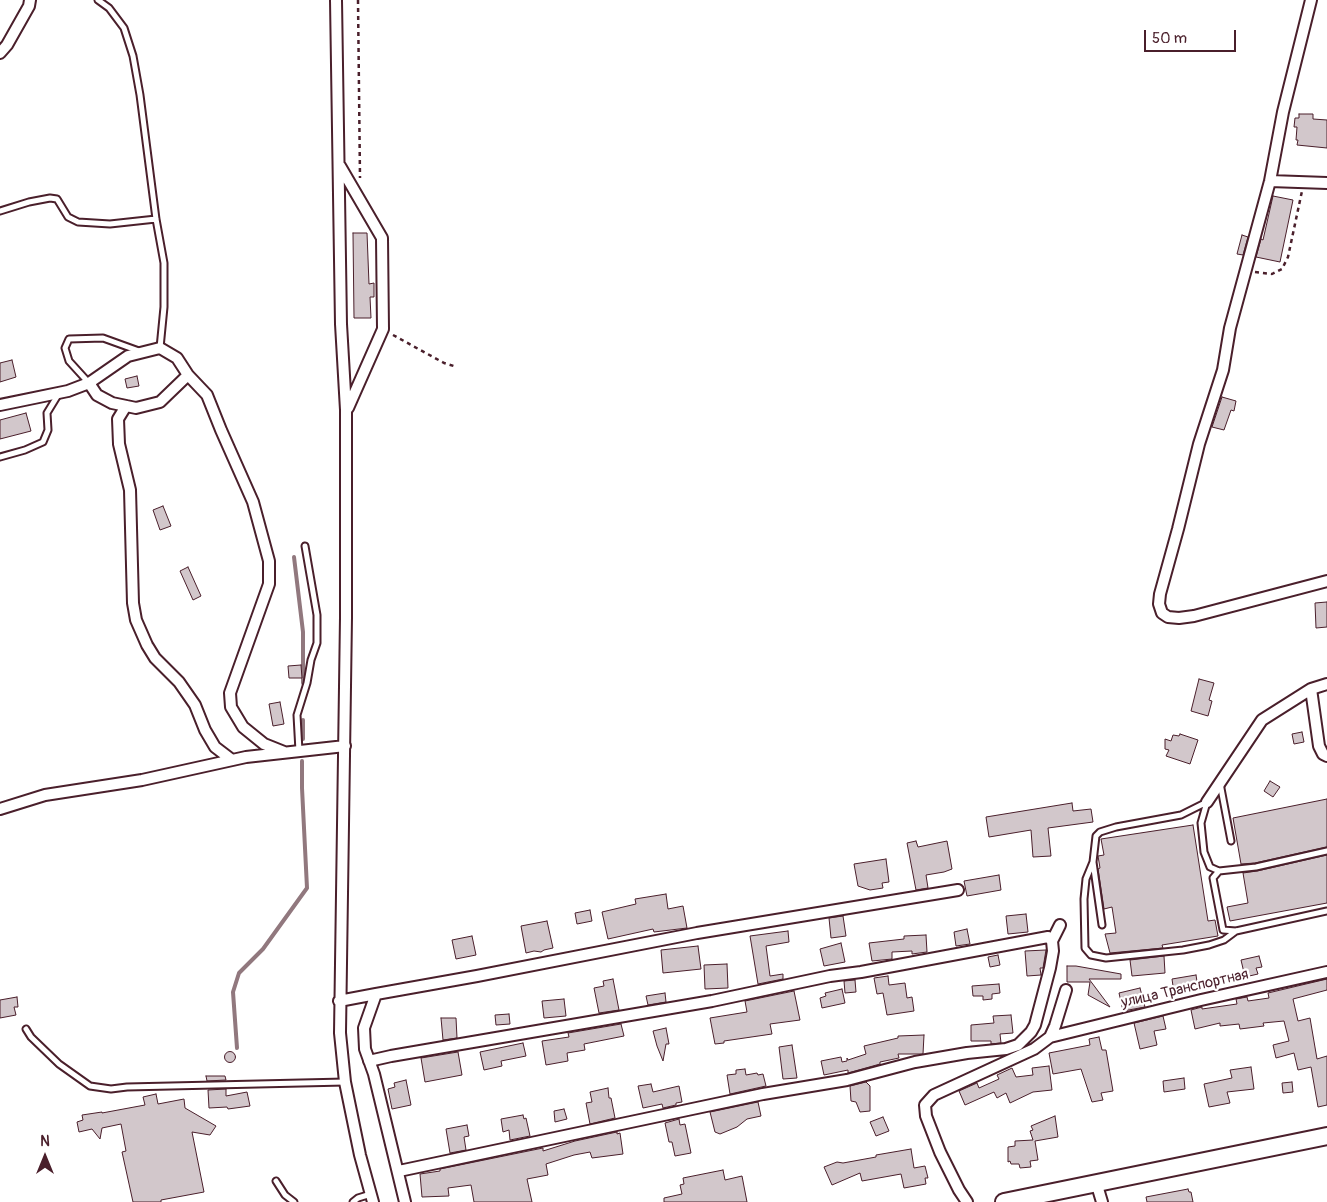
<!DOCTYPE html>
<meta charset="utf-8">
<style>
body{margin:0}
#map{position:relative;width:1327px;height:1202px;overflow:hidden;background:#fff;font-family:Pangolin,sans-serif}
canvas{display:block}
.north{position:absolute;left:20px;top:1132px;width:50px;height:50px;-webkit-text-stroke:4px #fff;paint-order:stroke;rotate:0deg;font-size:14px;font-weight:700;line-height:20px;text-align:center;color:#4a1f2b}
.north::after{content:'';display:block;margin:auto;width:18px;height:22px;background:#4a1f2b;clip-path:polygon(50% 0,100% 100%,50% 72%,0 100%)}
.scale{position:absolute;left:1144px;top:30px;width:92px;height:22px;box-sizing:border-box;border:2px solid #4a1f2b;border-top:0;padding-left:6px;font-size:15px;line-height:18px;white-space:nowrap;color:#4a1f2b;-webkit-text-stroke:4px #fff;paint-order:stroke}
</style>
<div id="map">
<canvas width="1327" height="1202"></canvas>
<div class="north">N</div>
<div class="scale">50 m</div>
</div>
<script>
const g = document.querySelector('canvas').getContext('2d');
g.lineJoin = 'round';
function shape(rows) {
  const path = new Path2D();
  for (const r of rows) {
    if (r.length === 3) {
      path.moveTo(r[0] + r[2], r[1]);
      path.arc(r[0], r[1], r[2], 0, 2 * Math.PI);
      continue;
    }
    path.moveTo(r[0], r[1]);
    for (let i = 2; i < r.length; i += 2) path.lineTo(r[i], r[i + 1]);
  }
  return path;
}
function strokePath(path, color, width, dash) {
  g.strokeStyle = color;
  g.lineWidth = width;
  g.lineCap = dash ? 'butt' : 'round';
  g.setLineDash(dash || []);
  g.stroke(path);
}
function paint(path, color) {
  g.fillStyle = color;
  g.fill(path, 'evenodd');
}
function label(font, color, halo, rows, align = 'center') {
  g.font = font + ' Pangolin,sans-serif';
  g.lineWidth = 4.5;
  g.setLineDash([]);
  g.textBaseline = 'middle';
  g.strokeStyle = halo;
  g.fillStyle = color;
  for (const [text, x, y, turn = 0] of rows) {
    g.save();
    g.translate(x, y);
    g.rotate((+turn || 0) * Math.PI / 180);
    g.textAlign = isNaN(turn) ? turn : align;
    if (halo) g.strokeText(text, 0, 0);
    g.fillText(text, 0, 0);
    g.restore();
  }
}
strokePath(shape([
 [294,557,303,632,303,683],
 [303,739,303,720],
 [237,1048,233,992,239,973,263,949,307,888,302,788,302,761]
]), '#91787e', 4);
const building = shape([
 [1299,114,1313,114,1313,119,1327,120,1327,148,1297,145,1298,140,1296,140,1297,127,1294,127,1295,118,1299,118,1299,114],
 [1273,196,1293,200,1280,262,1256,257,1261,239,1263,240,1273,196],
 [353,233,367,233,369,284,374,283,374,297,370,297,371,318,354,318,353,233],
 [1242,235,1248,237,1243,255,1237,254,1242,235],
 [12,360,16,377,0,382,0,363,12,360],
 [137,376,139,386,127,388,125,379,137,376],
 [1222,397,1236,401,1234,411,1231,410,1224,430,1212,427,1222,397],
 [26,413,31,431,0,439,0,420,26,413],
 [163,506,171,526,160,530,153,510,163,506],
 [188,567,201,596,193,600,180,571,188,567],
 [1327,602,1327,627,1316,628,1315,603,1327,602],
 [301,665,302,678,289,678,288,666,301,665],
 [1199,679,1214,683,1209,700,1212,701,1208,716,1191,711,1199,679],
 [280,702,284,724,273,726,269,704,280,702],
 [1302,732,1304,742,1294,744,1292,734,1302,732],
 [1180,734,1198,740,1190,764,1166,756,1169,750,1165,749,1165,739,1171,741,1173,735,1179,736,1180,734],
 [1270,781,1280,787,1273,797,1264,791,1270,781],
 [1327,799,1327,847,1255,863,1241,864,1233,818,1327,799],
 [1072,803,1073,811,1091,809,1093,822,1048,828,1051,856,1033,857,1031,830,989,837,986,817,1072,803],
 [1193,825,1208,921,1215,920,1218,936,1162,945,1163,948,1110,953,1105,934,1116,933,1112,907,1104,909,1098,869,1100,868,1098,856,1104,855,1101,839,1193,825],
 [916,841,918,847,947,841,952,869,944,872,926,875,928,888,916,890,907,843,916,841],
 [1327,855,1327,903,1230,921,1227,907,1248,903,1243,873,1257,871,1327,855],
 [886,859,889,882,882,883,883,888,870,890,858,886,854,864,886,859],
 [999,875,1001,890,967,896,964,881,999,875],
 [666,894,668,909,683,906,687,928,654,932,653,929,608,939,602,912,636,904,635,899,666,894],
 [590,910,592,921,577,924,575,913,590,910],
 [1026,914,1028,932,1008,934,1006,916,1026,914],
 [843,916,846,936,831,938,829,918,843,916],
 [547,921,553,948,544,950,541,952,534,951,526,953,521,926,547,921],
 [967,929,970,944,956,946,954,932,967,929],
 [788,931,789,942,766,946,770,976,783,974,783,979,758,984,750,936,788,931],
 [926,935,927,952,912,954,912,951,892,952,892,959,872,961,869,943,904,939,904,936,926,935],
 [472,936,476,955,456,959,452,940,472,936],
 [841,943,845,962,824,966,820,949,841,943],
 [698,946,701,969,663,973,661,950,698,946],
 [1046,950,1043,968,1040,968,1041,975,1027,976,1025,951,1046,950],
 [998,955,1000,965,990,967,988,957,998,955],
 [1164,956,1165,973,1132,976,1130,960,1164,956],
 [1259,956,1262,967,1256,968,1258,974,1245,977,1241,960,1259,956],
 [727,964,728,988,705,989,704,965,727,964],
 [1067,966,1076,966,1121,974,1121,979,1089,979,1110,1007,1088,995,1090,982,1067,982,1067,966],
 [1196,975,1198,988,1174,993,1172,979,1196,975],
 [888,976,889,985,905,983,907,998,912,997,914,1011,887,1015,883,993,877,994,874,978,888,976],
 [613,979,619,1010,599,1013,594,988,604,986,603,981,613,979],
 [1327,979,1327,990,1293,999,1298,1021,1310,1018,1317,1059,1327,1056,1327,1105,1318,1107,1311,1067,1298,1070,1294,1053,1276,1058,1273,1045,1289,1041,1284,1021,1263,1023,1264,1026,1240,1029,1239,1024,1220,1026,1220,1023,1195,1029,1191,1010,1202,1007,1202,1009,1237,1004,1236,999,1247,997,1248,1001,1269,998,1268,993,1327,979],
 [855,980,856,992,845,993,844,981,855,980],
 [999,984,1000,993,992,994,992,999,983,1000,983,996,973,996,972,986,999,984],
 [1140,988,1145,1007,1123,1011,1119,993,1140,988],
 [842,989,845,1003,822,1008,820,998,826,996,825,993,842,989],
 [794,991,800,1020,770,1024,772,1034,724,1041,724,1043,715,1044,710,1018,747,1012,745,1001,794,991],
 [665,993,666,1002,648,1005,646,996,665,993],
 [17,997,18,1007,14,1007,16,1015,0,1018,0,1000,17,997],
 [564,999,566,1016,544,1018,542,1001,564,999],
 [509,1014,510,1024,496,1025,495,1015,509,1014],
 [1011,1015,1013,1033,1000,1034,1001,1043,991,1044,991,1041,971,1041,971,1025,994,1023,993,1016,1011,1015],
 [1163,1016,1166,1029,1154,1031,1157,1045,1140,1049,1134,1023,1163,1016],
 [441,1018,456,1018,457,1038,443,1040,441,1018],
 [621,1024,624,1036,584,1044,585,1050,567,1053,568,1061,546,1065,542,1041,569,1037,568,1033,621,1024],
 [666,1028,669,1044,666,1044,663,1061,657,1046,653,1031,666,1028],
 [924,1035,923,1054,898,1054,899,1058,880,1062,880,1064,848,1073,848,1070,824,1075,821,1061,841,1057,842,1062,847,1061,847,1058,848,1060,866,1054,864,1046,898,1038,898,1036,924,1035],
 [1099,1037,1102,1050,1106,1050,1113,1091,1101,1093,1103,1100,1092,1102,1081,1069,1053,1074,1049,1053,1090,1045,1089,1039,1099,1037],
 [523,1043,526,1056,501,1061,502,1066,484,1070,480,1052,523,1043],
 [792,1045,797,1078,783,1079,779,1047,792,1045],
 [230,1057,5.5],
 [458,1052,462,1075,425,1082,421,1058,458,1052],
 [1049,1066,1052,1090,1033,1092,1010,1103,1006,1093,997,1098,994,1092,965,1105,959,1091,977,1083,979,1088,999,1079,997,1075,1012,1068,1016,1077,1033,1075,1032,1068,1049,1066],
 [1251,1067,1254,1089,1227,1092,1230,1103,1209,1107,1204,1084,1232,1078,1230,1070,1251,1067],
 [745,1069,746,1075,757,1073,758,1075,763,1074,766,1086,730,1094,727,1075,736,1074,736,1070,745,1069],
 [206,1076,225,1076,226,1080,207,1081,206,1076],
 [1184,1078,1185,1089,1164,1092,1163,1081,1184,1078],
 [406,1080,411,1105,392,1109,388,1089,395,1087,394,1083,406,1080],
 [866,1082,870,1086,870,1111,860,1112,856,1102,851,1101,850,1086,866,1082],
 [1292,1082,1293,1092,1283,1093,1282,1083,1292,1082],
 [651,1084,653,1092,679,1086,682,1102,676,1103,676,1105,663,1108,662,1104,643,1108,638,1086,651,1084],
 [608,1088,609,1098,611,1098,615,1118,590,1124,586,1103,592,1102,590,1092,608,1088],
 [226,1089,226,1096,247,1092,250,1106,228,1109,227,1107,209,1108,208,1090,226,1089],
 [156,1094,158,1104,184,1099,185,1108,216,1126,210,1135,192,1132,204,1192,161,1200,161,1202,133,1202,122,1152,126,1151,121,1124,102,1128,100,1139,92,1129,79,1132,77,1122,83,1120,82,1115,102,1112,102,1113,145,1105,143,1097,156,1094],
 [758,1102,761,1116,747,1119,737,1127,720,1134,715,1132,710,1112,758,1102],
 [564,1109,567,1119,555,1122,554,1111,564,1109],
 [523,1115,524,1119,526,1118,530,1136,510,1140,509,1130,503,1132,501,1119,523,1115],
 [1055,1116,1058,1137,1035,1141,1038,1160,1030,1161,1031,1167,1020,1168,1019,1164,1011,1164,1010,1161,1008,1162,1008,1147,1015,1146,1015,1141,1033,1140,1030,1131,1033,1130,1031,1126,1055,1116],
 [883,1117,889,1131,876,1136,870,1122,883,1117],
 [679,1119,680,1125,685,1124,691,1153,675,1156,672,1142,669,1142,665,1123,679,1119],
 [467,1125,469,1136,464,1137,466,1150,450,1153,446,1129,467,1125],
 [617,1132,617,1134,620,1133,623,1154,592,1158,590,1152,574,1155,546,1164,548,1175,527,1179,532,1202,474,1202,471,1185,448,1188,449,1196,422,1197,420,1174,440,1171,440,1169,543,1148,543,1151,575,1141,617,1132],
 [911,1149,914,1168,925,1166,928,1178,925,1178,926,1184,904,1188,901,1174,862,1181,860,1173,832,1185,824,1167,837,1162,843,1163,876,1157,876,1155,911,1149],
 [723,1170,725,1180,742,1176,747,1202,664,1202,664,1198,682,1194,680,1185,684,1184,683,1178,723,1170],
 [1188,1189,1189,1192,1191,1192,1193,1202,1147,1202,1146,1197,1188,1189]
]);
paint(building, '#d2c7cb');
strokePath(building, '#4a1f2b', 1);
const service = shape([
 [98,0,109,8,124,28,133,56,140,95,156,219,164,263,164,307,160,348],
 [0,211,29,202,50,198,57,199,68,217,78,222,110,224,156,219],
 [89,383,69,361,65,348,69,339,103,338,139,351],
 [0,457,25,450,43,442,48,430,47,413,58,395],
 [299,751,297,715,307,683,311,660,317,643,317,615,305,546],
 [1220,783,1231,841],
 [1207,802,1201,823,1204,852,1210,867,1219,871,1256,867,1327,851],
 [1093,862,1086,879,1084,899,1085,948,1091,955,1106,958,1183,950,1209,945,1224,940,1236,931],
 [1219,871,1213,878,1223,930,1236,931,1327,911],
 [1102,925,1093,862,1096,836,1100,832,1116,827,1181,815,1207,802],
 [26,1029,31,1037,59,1064,90,1086,111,1089,127,1087,345,1082],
 [276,1181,285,1195,294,1202],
 [353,1202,358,1198,371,1194]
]);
const minor = shape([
 [336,0,341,324,346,410,346,617,340,1033,345,1082,360,1155,373,1202],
 [1311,0,1283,112,1270,181,1230,328,1223,370,1199,444,1178,529,1160,594,1159,604,1162,613,1168,617,1179,618,1194,616,1327,581],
 [0,53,7,45,29,6,30,0],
 [340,166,382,238,383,329,348,408],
 [1270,181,1327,183],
 [188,375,207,395,221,430,253,502,269,561,269,584,230,693,231,707,243,727,264,744,284,752],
 [0,405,68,391,89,383,128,356,160,348,177,358,188,375,160,402,136,408,112,403,97,395,89,383],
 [126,406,118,419,119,444,130,490,133,603,136,620,147,645,155,658,179,682,195,705,205,730,215,747,232,760],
 [1311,689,1327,684],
 [1207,802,1262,720,1311,689,1319,746,1323,754,1327,756],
 [0,809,45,795,142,780,246,757,345,746],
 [339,1001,376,994],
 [1050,1037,1055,1026,1066,990],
 [369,1061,391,1056,712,1001,830,976,861,972,1048,937,1052,941],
 [399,1171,763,1094,847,1080,915,1062,967,1053,1006,1049,1018,1045,1031,1032,1035,1025,1050,968,1053,951,1052,941,1060,925],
 [1096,1182,1102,1202],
 [405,1202,374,1074,365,1049,364,1028,376,994,477,976,697,933,958,890],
 [967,1202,959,1190,940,1152,926,1116,925,1105,934,1095,1034,1049,1050,1037,1201,1000,1327,972]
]);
const primary = shape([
 [1004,1202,1327,1136]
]);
strokePath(service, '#4a1f2b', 9);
strokePath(minor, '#4a1f2b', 14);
strokePath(primary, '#4a1f2b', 20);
strokePath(shape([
 [358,0,360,178],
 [1255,272,1272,274,1282,269,1288,257,1302,191],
 [393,335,444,363,457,367]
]), '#4a1f2b', 2.5, [4, 4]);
strokePath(service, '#fff', 5);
strokePath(minor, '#fff', 10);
strokePath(primary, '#fff', 16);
label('15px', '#4a1f2b', '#fff', [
 ["улица Транспортная",1185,989,-13]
]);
</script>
